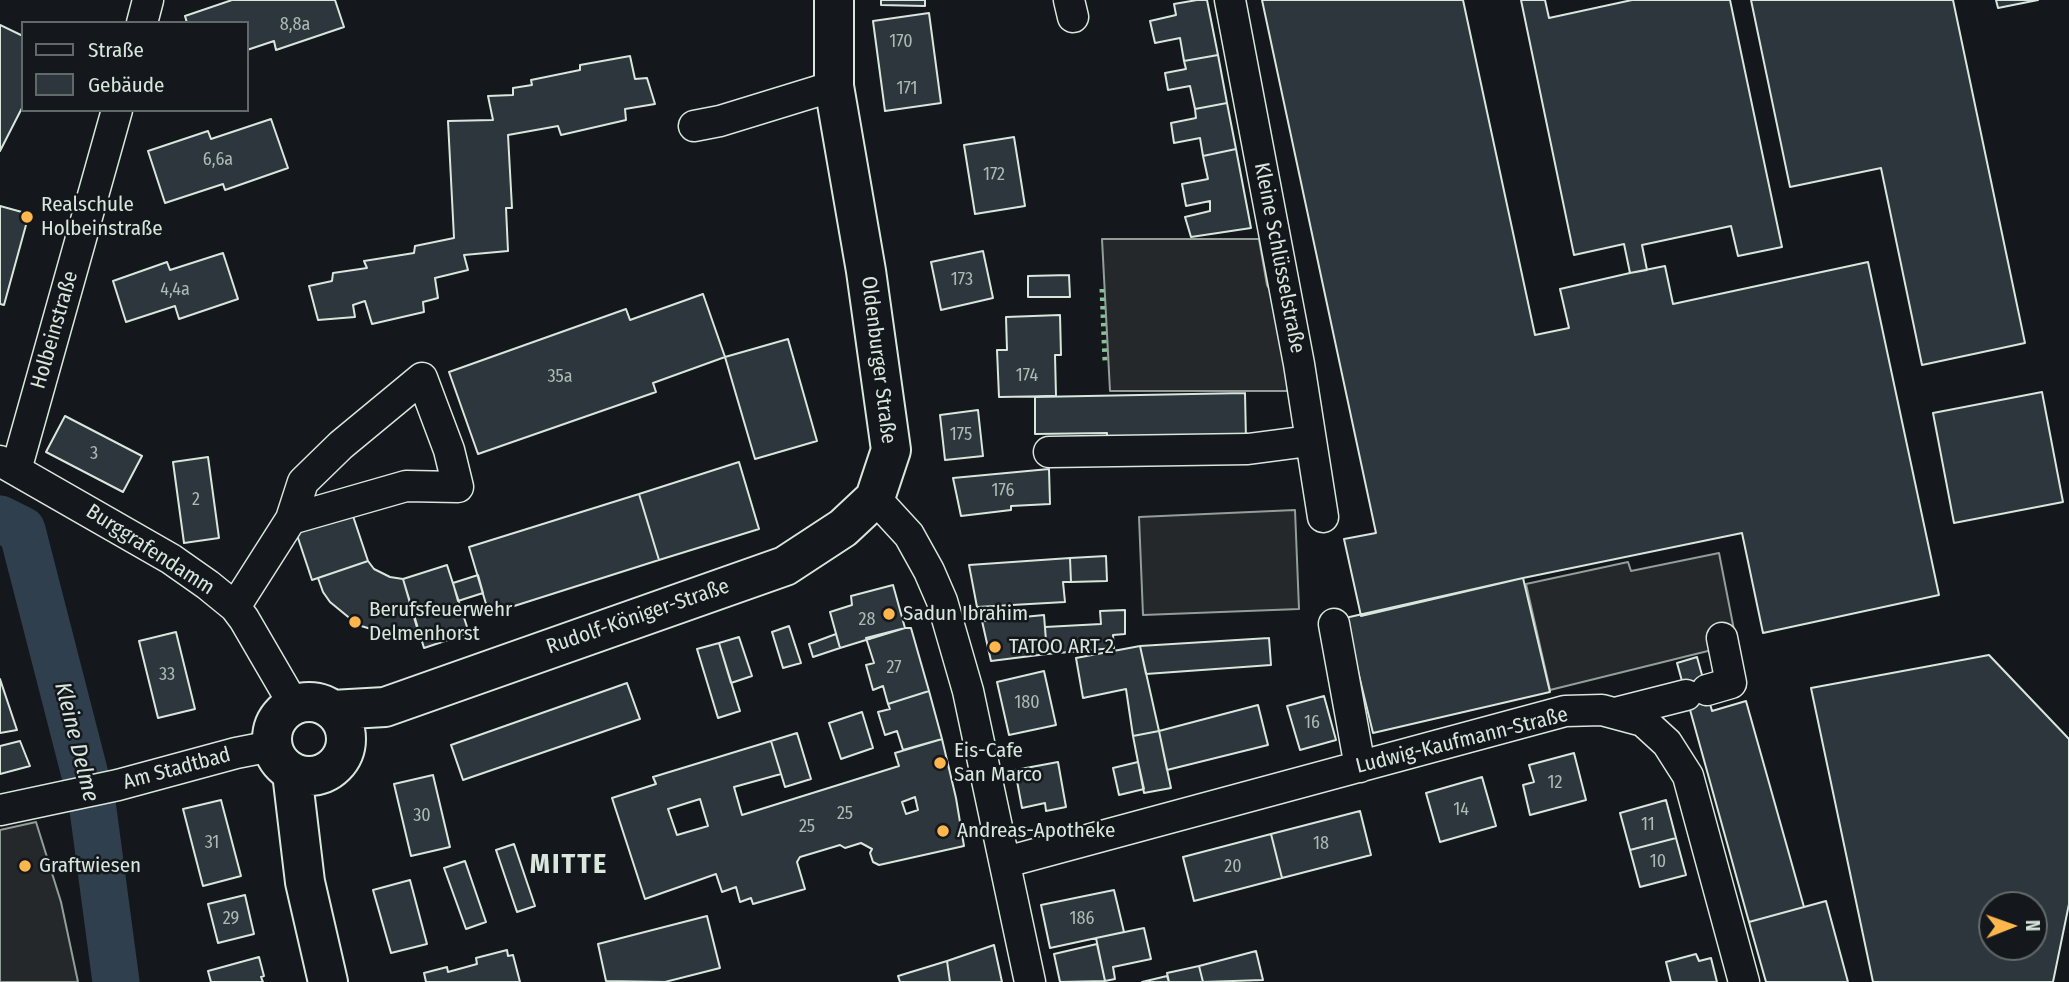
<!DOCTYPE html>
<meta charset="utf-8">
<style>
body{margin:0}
#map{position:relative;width:2069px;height:982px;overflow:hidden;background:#14181c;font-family:"Fira Sans Condensed",sans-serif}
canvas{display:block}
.legend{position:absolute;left:21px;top:21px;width:228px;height:91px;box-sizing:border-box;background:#14181c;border:2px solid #626a69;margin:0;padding:9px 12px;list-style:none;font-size:21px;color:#d8e6dc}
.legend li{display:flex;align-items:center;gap:14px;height:35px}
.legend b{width:35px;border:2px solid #626a69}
.north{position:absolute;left:1978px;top:891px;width:70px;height:70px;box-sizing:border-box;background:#14181c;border:2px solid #626a69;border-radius:50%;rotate:89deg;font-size:19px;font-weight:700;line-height:28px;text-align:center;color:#d8e6dc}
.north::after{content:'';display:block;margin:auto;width:24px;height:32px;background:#ffb74d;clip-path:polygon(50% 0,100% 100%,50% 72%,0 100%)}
</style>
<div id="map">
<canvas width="2069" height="982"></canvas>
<ul class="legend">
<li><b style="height:9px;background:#14181c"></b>Straße</li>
<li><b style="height:19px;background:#2c363c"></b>Gebäude</li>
</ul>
<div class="north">N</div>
</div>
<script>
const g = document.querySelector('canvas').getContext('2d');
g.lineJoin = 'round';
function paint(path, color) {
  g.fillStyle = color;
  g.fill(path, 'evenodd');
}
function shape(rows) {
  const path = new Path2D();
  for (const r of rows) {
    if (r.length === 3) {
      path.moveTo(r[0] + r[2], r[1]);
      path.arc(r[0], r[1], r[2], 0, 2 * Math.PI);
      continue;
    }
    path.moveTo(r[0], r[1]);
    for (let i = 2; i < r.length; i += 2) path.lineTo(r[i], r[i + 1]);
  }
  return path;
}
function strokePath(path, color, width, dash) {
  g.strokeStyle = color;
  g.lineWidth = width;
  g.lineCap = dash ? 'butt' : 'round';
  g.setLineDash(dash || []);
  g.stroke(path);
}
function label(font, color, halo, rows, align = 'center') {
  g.font = font + ' "Fira Sans Condensed",sans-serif';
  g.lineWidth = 5;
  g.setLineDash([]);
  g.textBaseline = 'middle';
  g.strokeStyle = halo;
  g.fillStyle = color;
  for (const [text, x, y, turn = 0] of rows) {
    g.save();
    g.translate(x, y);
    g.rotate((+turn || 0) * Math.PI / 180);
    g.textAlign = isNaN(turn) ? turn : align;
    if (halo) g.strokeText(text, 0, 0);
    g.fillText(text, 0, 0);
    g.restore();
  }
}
const parking = shape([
 [1102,239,1259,239,1267,285,1282,311,1290,365,1287,391,1110,391,1102,239],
 [1295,510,1299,609,1143,615,1139,517,1295,510],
 [1719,553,1735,635,1712,650,1550,690,1526,584,1628,562,1631,571,1719,553],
 [36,822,61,902,78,982,0,982,0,830,36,822]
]);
paint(parking, '#24282b');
strokePath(parking, '#939e99', 2);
strokePath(shape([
 [0,519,22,530,92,802,116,982]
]), '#2f3f4d', 47);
const building = shape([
 [232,0,335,0,344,27,276,50,274,41,247,50,247,23,187,23,185,16,232,0],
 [881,0,925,0,925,6,881,5,881,0],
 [1197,0,1207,0,1218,55,1184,61,1180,38,1155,43,1150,21,1176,15,1174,4,1197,0],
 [1262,0,1463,0,1535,335,1569,328,1560,289,1630,273,1665,266,1673,304,1868,262,1939,595,1763,633,1742,533,1523,578,1361,616,1344,539,1376,533,1262,0],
 [1521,0,1545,0,1549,18,1632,0,1730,0,1782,247,1738,256,1731,226,1642,245,1647,270,1630,273,1624,244,1574,255,1521,0],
 [1751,0,1953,0,2025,343,1922,365,1881,168,1790,187,1751,0],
 [1996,0,2038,0,1998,8,1996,0],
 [929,13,941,103,885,111,873,21,929,13],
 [0,25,23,36,23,106,0,151,0,25],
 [1218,55,1227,103,1195,109,1190,86,1168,90,1165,73,1186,69,1184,61,1218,55],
 [630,56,635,79,647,78,655,104,625,109,626,120,561,135,558,126,508,135,512,208,506,208,508,251,464,255,468,270,435,278,438,298,423,302,424,312,372,324,365,301,353,305,355,317,318,320,309,286,332,281,333,273,367,268,364,261,414,253,415,246,454,238,448,121,493,120,488,96,513,95,513,88,532,85,531,80,580,70,580,65,630,56],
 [1227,103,1236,149,1203,156,1200,138,1174,143,1171,123,1196,118,1195,109,1227,103],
 [271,119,288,168,225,190,223,184,165,203,148,151,208,131,211,139,271,119],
 [1014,137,1025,206,975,214,964,145,1014,137],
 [1236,149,1251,228,1191,237,1185,217,1210,211,1210,201,1186,206,1182,184,1208,179,1203,156,1236,149],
 [0,206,29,214,4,305,0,304,0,206],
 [983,251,993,298,941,310,931,262,983,251],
 [223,253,238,299,179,319,175,306,126,322,113,281,167,262,170,270,223,253],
 [1069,275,1070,297,1028,297,1028,276,1069,275],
 [703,294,725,357,653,383,656,392,478,454,449,372,626,309,630,320,703,294],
 [1060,315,1061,355,1055,355,1056,396,999,397,997,350,1007,350,1006,317,1060,315],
 [788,339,817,441,755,459,725,357,788,339],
 [2042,392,2063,502,1954,523,1933,413,2042,392],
 [1245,393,1246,440,1107,442,1107,433,1035,434,1035,397,1245,393],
 [978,410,983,456,945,460,940,415,978,410],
 [65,416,142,456,123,492,46,452,65,416],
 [208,457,219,538,184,543,173,462,208,457],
 [739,462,759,529,659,560,639,494,739,462],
 [1049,469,1050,504,1011,506,1011,510,961,516,953,478,1049,469],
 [639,494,659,560,489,614,469,547,639,494],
 [352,513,368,561,312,580,296,532,352,513],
 [1106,556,1107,581,1071,582,1070,558,1106,556],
 [1070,558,1071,582,1063,582,1065,602,977,607,969,565,1070,558],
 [368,561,374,569,390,577,403,579,418,631,388,633,371,629,358,625,330,602,323,592,318,578,368,561],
 [447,565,469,633,424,648,403,579,447,565],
 [478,575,483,593,458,601,453,583,478,575],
 [1523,578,1550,692,1373,733,1345,618,1523,578],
 [893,585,905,628,840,648,830,612,852,605,851,596,893,585],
 [1125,610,1125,634,1113,635,1114,648,1047,654,1045,627,1101,624,1100,611,1125,610],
 [1044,615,1047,654,991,661,982,621,1044,615],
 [789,626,801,663,783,668,772,632,789,626],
 [905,628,911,628,929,691,888,704,883,686,873,690,866,665,874,663,866,638,905,628],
 [176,632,195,709,158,718,139,641,176,632],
 [836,634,840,648,813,657,809,644,836,634],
 [739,637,752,676,731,683,719,643,739,637],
 [1269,638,1271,665,1146,674,1140,646,1269,638],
 [719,643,740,711,718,718,697,649,719,643],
 [1140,646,1159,731,1133,736,1126,689,1083,698,1076,658,1140,646],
 [1989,655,2069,739,2069,904,2053,982,1873,982,1811,688,1989,655],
 [1992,905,2034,905,2034,947,1992,947,1992,905],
 [1697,657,1712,711,1746,701,1804,907,1749,922,1677,663,1697,657],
 [1044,671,1056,725,1009,735,997,682,1044,671],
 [0,679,17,730,0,733,0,679],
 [627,683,640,719,463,780,451,745,627,683],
 [929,691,942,739,903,750,897,731,885,735,878,712,890,709,888,704,929,691],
 [1324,696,1336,740,1300,750,1287,706,1324,696],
 [1258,705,1268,745,1167,770,1159,731,1258,705],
 [862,712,873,748,841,759,829,723,862,712],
 [1159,731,1171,788,1144,793,1133,736,1159,731],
 [797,733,811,779,785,787,771,741,797,733],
 [942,739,956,798,964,846,879,865,873,862,870,853,872,849,861,843,845,848,840,845,800,857,797,862,805,889,753,904,751,898,740,902,736,887,722,892,716,874,645,899,612,798,656,784,653,777,771,741,781,774,734,787,742,815,899,766,895,753,942,739],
 [915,797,918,810,906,814,902,802,915,797],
 [700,799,708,826,677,835,668,809,700,799],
 [20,741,30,766,0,774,0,746,20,741],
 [1574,753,1586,800,1530,815,1523,785,1534,782,1529,765,1574,753],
 [1058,762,1066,807,1046,811,1045,803,1022,808,1015,770,1058,762],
 [1138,762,1144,789,1119,795,1113,768,1138,762],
 [433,775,450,847,411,856,394,784,433,775],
 [1482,777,1496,826,1440,842,1426,793,1482,777],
 [221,800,241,876,203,886,183,809,221,800],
 [1666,800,1676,838,1630,850,1620,813,1666,800],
 [1360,811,1371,855,1282,878,1271,834,1360,811],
 [1271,834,1282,878,1194,901,1183,857,1271,834],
 [1676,838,1686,875,1640,887,1630,850,1676,838],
 [514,844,535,906,517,912,496,850,514,844],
 [465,861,486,922,466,929,444,868,465,861],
 [410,880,427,944,391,953,373,890,410,880],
 [1114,890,1124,932,1050,948,1041,905,1114,890],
 [245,895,254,934,218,943,208,904,245,895],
 [1826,901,1848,982,1766,982,1749,922,1826,901],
 [707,916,720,968,665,982,606,981,598,944,707,916],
 [1144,928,1151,959,1113,967,1115,979,1105,981,1096,938,1144,928],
 [1097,944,1105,981,1060,982,1054,954,1097,944],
 [994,945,1002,982,950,982,947,961,994,945],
 [507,950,508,956,513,955,520,982,426,982,424,973,447,967,448,972,477,964,476,958,507,950],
 [1256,951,1263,980,1203,982,1199,966,1256,951],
 [1696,954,1699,961,1711,958,1717,982,1671,982,1666,962,1696,954],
 [259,957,264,976,261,977,263,982,211,982,208,971,259,957],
 [947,961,950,982,900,982,898,976,947,961],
 [1199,966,1203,982,1169,982,1167,973,1199,966],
 [1167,976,1169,982,1142,982,1167,976]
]);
paint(building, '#2c363c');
strokePath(building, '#d8e6dc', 2);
const minor = shape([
 [1069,0,1073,17],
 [1230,0,1299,364,1323,517],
 [142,23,148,0],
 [694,126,720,121,834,86],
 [1049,452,1248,449,1309,441],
 [0,461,171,559,208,585,235,607,244,619,294,705],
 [16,470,117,110],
 [875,498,909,535,929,571,942,601,968,691,1030,982],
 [235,607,291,519,406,486,458,487,449,450,422,378,341,445,303,482,291,519],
 [1334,624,1360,767],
 [1707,690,1731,683,1722,638],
 [1615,713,1686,695],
 [0,810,118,785,236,753,272,746],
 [1006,862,1565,711,1602,710,1643,721,1667,743,1688,776,1744,982]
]);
const major = shape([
 [309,739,37],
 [332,710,385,707,785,566,843,528,875,498,891,450,866,271,834,86,834,0],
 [292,773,305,882,328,982]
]);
strokePath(minor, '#d8e6dc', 33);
strokePath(major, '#d8e6dc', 42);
strokePath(minor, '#14181c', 30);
strokePath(major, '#14181c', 38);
strokePath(shape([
 [1102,289,1105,362]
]), '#8ac095', 5, [3.5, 5]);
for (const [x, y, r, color] of [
 [27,217,7,"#ffb74d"],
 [889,614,7,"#ffb74d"],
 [355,622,7,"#ffb74d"],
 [995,647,7,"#ffb74d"],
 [940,763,7,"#ffb74d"],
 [943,831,7,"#ffb74d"],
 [25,866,7,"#ffb74d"]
]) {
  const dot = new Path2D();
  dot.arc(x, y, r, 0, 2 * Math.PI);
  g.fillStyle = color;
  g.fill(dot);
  strokePath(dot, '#14181c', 2.5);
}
label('18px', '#adbab4', null, [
 ["8,8a",295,25],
 ["170",901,42],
 ["171",907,89],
 ["6,6a",218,160],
 ["172",994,175],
 ["173",962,280],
 ["4,4a",175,290],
 ["174",1027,376],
 ["35a",560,377],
 ["175",961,435],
 ["3",94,454],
 ["176",1003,491],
 ["2",196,500],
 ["28",867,620],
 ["27",894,668],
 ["33",167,675],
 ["180",1027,703],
 ["16",1312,723],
 ["12",1555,783],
 ["14",1461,810],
 ["25",845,814],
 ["30",422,816],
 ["11",1648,825],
 ["25",807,827],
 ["31",212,843],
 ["18",1321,844],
 ["10",1658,862],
 ["20",1233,867],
 ["29",231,919],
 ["186",1082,919]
]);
label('21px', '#d8e6dc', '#14181c', [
 ["Realschule",41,205],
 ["Holbeinstraße",41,229],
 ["Berufsfeuerwehr",369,610],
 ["Delmenhorst",369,634],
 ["Sadun Ibrahim",903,614],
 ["TATOO ART 2",1009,647],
 ["Eis-Cafe",954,751],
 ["San Marco",954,775],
 ["Andreas-Apotheke",957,831],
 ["Graftwiesen",39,866]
], 'left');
label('21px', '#d8e6dc', '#14181c', [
 ["Kleine Schlüsselstraße",1279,258,79],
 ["Holbeinstraße",55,330,-74],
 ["Oldenburger Straße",878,360,83],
 ["Burggrafendamm",150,550,33],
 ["Rudolf-Königer-Straße",638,617,-19],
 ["Ludwig-Kaufmann-Straße",1462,741,-14],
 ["Am Stadtbad",177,769,-15]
]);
label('italic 23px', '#d8e6dc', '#14181c', [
 ["Kleine Delme",76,742,76]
]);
g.letterSpacing = '2px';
label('bold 28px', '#d8e6dc', '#14181c', [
 ["MITTE",569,865]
]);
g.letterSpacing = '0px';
</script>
